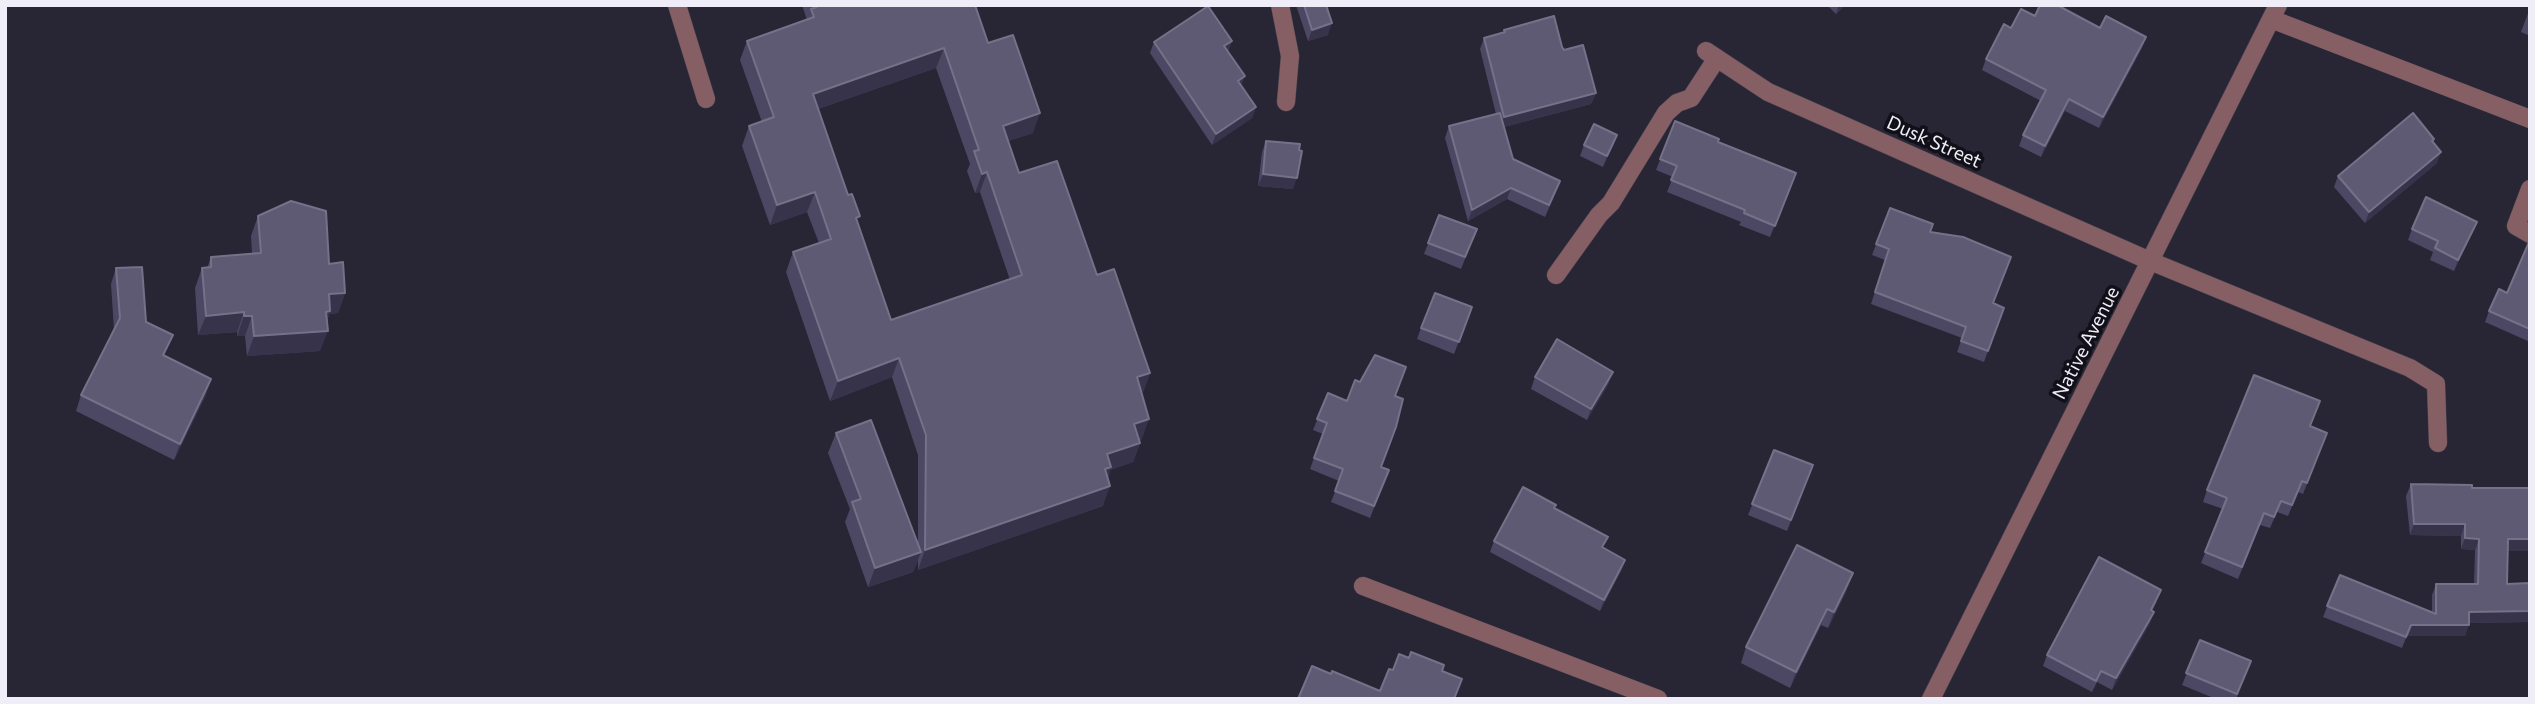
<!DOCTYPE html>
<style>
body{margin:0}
#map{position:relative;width:2535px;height:704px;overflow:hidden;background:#282535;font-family:Commissioner,sans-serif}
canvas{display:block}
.frame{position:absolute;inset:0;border:7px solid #efedf8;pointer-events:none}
</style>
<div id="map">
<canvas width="2535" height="704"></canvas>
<div class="frame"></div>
</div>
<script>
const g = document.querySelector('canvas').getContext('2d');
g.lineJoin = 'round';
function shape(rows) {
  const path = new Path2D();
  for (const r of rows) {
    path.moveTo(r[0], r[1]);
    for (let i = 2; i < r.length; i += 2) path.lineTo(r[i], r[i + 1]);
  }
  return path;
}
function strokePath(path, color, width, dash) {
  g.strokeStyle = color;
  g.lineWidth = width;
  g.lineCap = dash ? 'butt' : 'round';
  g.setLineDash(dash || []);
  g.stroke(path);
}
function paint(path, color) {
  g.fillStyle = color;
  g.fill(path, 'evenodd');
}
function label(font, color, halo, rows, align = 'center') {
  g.font = font + ' Commissioner,sans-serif';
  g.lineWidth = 7;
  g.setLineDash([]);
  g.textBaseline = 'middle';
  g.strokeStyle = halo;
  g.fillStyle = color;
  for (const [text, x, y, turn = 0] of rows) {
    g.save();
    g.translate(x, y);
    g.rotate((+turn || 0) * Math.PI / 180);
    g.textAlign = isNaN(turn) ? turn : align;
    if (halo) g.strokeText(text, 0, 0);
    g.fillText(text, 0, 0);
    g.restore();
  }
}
const minor = shape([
 [677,5,706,99],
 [1280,5,1290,56,1286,102],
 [2271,19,2530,119],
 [1706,51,1768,92,2150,261,2410,368,2436,384,2438,443],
 [2530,189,2516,226,2530,234],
 [1556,275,1599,215,1611,203,1666,113,1677,103,1691,98,1717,58],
 [1363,586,1658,699],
 [1931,699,2278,5]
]);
strokePath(minor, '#444150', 19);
strokePath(minor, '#855f63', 18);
paint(shape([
 [802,5,975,5,988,43,1033,133,1008,141,1019,173,1097,275,1150,373,1143,392,1141,393,1142,439,1139,440,1140,443,1133,462,1110,470,1108,478,1103,506,918,570,918,560,913,572,868,587,845,522,850,509,828,453,836,433,918,545,918,455,892,377,830,401,786,272,793,252,819,243,807,212,770,225,742,146,749,126,762,122,740,60,747,41,807,20],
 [936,68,970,164,967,171,975,193,980,192,1010,280,891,320,818,109],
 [1296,5,1326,5,1328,35,1308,41],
 [1827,5,1845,5,1836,14],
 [2530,8,2530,36,2521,32],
 [2035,16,2146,37,2142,48,2099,128,2065,111,2041,157,2019,146,2023,135,2041,101,1982,70,1986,59,2011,28],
 [1504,30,1562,47,1596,93,1591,104,1504,127,1513,159,1556,192,1545,217,1507,199,1468,221,1445,138,1449,126,1496,114,1480,49,1484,38,1503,33],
 [1232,41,1228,51,1242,86,1256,107,1252,118,1212,145,1150,53,1154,42],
 [1675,121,1718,142,1796,173,1770,237,1739,225,1741,222,1667,192,1673,177,1656,170],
 [1617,135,1603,167,1580,156,1584,145],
 [1266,141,1293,189,1258,186,1262,152],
 [2437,163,2365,223,2334,187,2338,176],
 [1890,208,1930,232,1994,303,2004,308,1984,362,1957,352,1962,338,1871,304,1885,260,1872,255],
 [1439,215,1477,229,1461,269,1424,254],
 [258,216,329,264,345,293,338,313,329,314,320,351,247,356,245,336,237,336,237,332,198,335,195,288,202,268,207,268,211,257,252,253,251,236],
 [2477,222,2472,233,2454,271,2430,260,2433,252,2408,240,2412,229],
 [2530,242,2530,342,2485,322,2489,311,2507,293],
 [116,268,146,322,173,335,164,356,206,395,174,460,76,411,81,395,114,330,111,284],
 [1472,307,1454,354,1417,339,1421,328],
 [1535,377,1609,383,1587,420,1531,389],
 [1328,393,1347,401,1395,396,1381,467,1389,470,1370,518,1331,502,1339,481,1310,469,1323,434,1313,430],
 [2310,427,2327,433,2303,494,2298,492,2288,516,2277,512,2270,528,2260,525,2238,579,2201,563,2223,509,2203,502,2207,490],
 [1774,450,1813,465,1787,531,1748,515],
 [2411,484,2472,488,2508,551,2507,584,2529,622,2469,623,2465,636,2407,636,2402,648,2323,617,2340,575,2432,612,2432,595,2436,584,2474,584,2475,550,2461,549,2461,536,2410,535,2406,496],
 [1555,508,1603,548,1625,560,1621,571,1600,611,1490,552,1494,541],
 [1847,590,1828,628,1821,625,1790,688,1741,663,1746,647],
 [2157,601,2152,611,2150,623,2112,690,2097,682,2092,692,2043,666,2047,655],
 [2200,640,2247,672,2236,699,2216,699,2182,685]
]), '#4c4864');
paint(shape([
 [1839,5,1845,5,1836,14],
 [1332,23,1328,35,1308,41,1312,30],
 [2146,37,2142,48,2099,128,2103,117],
 [1232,41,1227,52,1224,46],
 [944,48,936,68,806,113,813,94],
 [1245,76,1241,87,1238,81],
 [1596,93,1591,104,1500,128,1504,117],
 [2069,99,2065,111,2041,157,2045,146],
 [1256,107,1252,118,1212,145,1216,134],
 [1040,113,1033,133,996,145,1003,126],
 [1617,135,1613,147,1603,167,1607,156],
 [2441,152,2437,163,2365,223,2369,212],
 [987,172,980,192,975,193,982,174],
 [1263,174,1297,178,1293,189,1258,186],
 [1511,188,1507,199,1468,221,1472,210],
 [815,192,807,212,770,225,777,205],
 [2477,222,2472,233,2454,271,2458,260],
 [345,293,338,313,329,314,323,331,329,294],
 [244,312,237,332,198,335,206,316],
 [244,316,252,316,245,336,237,336],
 [328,331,320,351,247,356,254,336],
 [173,335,167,350,157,371,163,355],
 [899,358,892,377,830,401,838,381],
 [1613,372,1609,383,1587,420,1591,409],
 [1150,373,1143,392,1130,397,1137,377],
 [211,379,206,395,174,460,180,444],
 [1149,419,1142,439,1127,444,1134,424],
 [1140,443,1133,462,1110,470,1104,487,1097,489,1107,454],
 [1110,486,1103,506,918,570,925,550],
 [2414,524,2465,524,2461,536,2410,535],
 [2465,538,2479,539,2475,550,2461,549],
 [2508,539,2530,539,2530,551,2504,551],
 [921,552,913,572,868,587,875,568],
 [1625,560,1621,571,1600,611,1604,600],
 [1853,573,1847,590,1828,628,1834,612],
 [2161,590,2157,601,2147,622,2151,610],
 [1827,609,1821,625,1790,688,1796,672],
 [2530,611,2529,622,2465,623,2469,612],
 [2154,612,2150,623,2112,690,2116,678],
 [2411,625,2469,625,2465,636,2407,636,2402,648]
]), '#36334b');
const building = shape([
 [816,5,975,5,988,43,1013,35,1040,113,1003,126,1019,173,1057,161,1097,275,1114,269,1150,373,1137,377,1149,419,1134,424,1140,443,1107,454,1111,467,1105,469,1110,486,925,550,926,435,899,358,838,381,793,252,831,239,815,192,777,205,749,126,774,117,747,41,814,17,811,9,817,7,816,5],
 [944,48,979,150,974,151,982,174,987,172,1022,275,891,320,856,218,860,216,852,194,848,195,813,94,944,48],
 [1304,5,1326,5,1332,23,1312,30,1304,5],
 [2040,5,2057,5,2100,28,2106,16,2146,37,2103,117,2069,99,2045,146,2023,135,2046,90,1986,59,2004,24,2011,28,2021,9,2035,16,2040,5],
 [1208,6,1232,41,1224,46,1245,76,1238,81,1256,107,1216,134,1154,42,1208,6],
 [1554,16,1562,47,1564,50,1583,45,1596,93,1504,117,1484,38,1505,32,1504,30,1554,16],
 [1500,113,1513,159,1560,181,1549,205,1511,188,1472,210,1449,126,1500,113],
 [2413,113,2434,139,2432,141,2441,152,2369,212,2338,176,2413,113],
 [1675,121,1719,139,1718,142,1796,173,1775,226,1744,213,1745,210,1671,180,1677,166,1660,159,1675,121],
 [1594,124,1617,135,1607,156,1584,145,1594,124],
 [1266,141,1300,144,1299,150,1302,151,1297,178,1263,174,1266,141],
 [2426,197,2477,222,2458,260,2435,248,2438,241,2412,229,2426,197],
 [291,201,326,211,329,264,343,262,345,293,329,294,330,311,326,312,328,331,254,336,252,316,244,316,244,312,206,316,202,268,211,267,211,257,261,253,258,216,291,201],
 [1890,208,1933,224,1930,232,1963,237,2011,257,1993,303,2004,308,1988,351,1961,341,1966,327,1875,292,1889,249,1876,244,1890,208],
 [1439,215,1477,229,1465,257,1428,243,1439,215],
 [2529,242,2530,242,2530,329,2489,311,2499,289,2507,293,2529,242],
 [142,267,146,322,173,335,163,355,211,379,180,444,81,395,120,318,116,268,142,267],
 [1435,293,1472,307,1459,342,1421,328,1435,293],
 [1557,339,1613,372,1591,409,1535,377,1557,339],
 [1375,355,1406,367,1395,396,1403,399,1396,427,1381,467,1389,470,1374,506,1335,491,1343,469,1314,458,1327,423,1317,419,1328,393,1347,401,1355,380,1360,382,1375,355],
 [2254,375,2320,401,2310,426,2327,433,2307,483,2302,481,2292,505,2281,501,2274,517,2264,513,2242,567,2205,552,2227,498,2207,490,2254,375],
 [871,420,921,552,875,568,852,502,861,499,836,433,871,420],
 [1774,450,1813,465,1791,520,1752,504,1774,450],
 [2411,484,2472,485,2472,488,2530,488,2530,539,2508,539,2507,584,2530,583,2530,611,2469,612,2469,625,2411,625,2406,637,2327,606,2340,575,2436,614,2436,584,2478,584,2479,539,2465,538,2465,524,2414,524,2411,484],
 [1523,487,1556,505,1554,508,1608,537,1602,547,1625,560,1604,600,1494,541,1523,487],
 [1797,545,1853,573,1834,612,1827,609,1796,672,1746,647,1797,545],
 [2099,557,2161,590,2151,610,2154,612,2116,678,2101,671,2096,681,2047,655,2099,557],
 [2200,640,2251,661,2237,694,2186,673,2200,640],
 [1411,652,1444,665,1442,671,1462,679,1454,699,1298,699,1312,666,1331,674,1332,671,1380,691,1389,669,1393,670,1399,654,1409,658,1411,652]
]);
paint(building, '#5e5a74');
strokePath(building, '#747189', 2);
label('19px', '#efedf8', '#110f17', [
 ["Dusk Street",1934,142,24],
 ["Native Avenue",2086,343,-63]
]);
</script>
